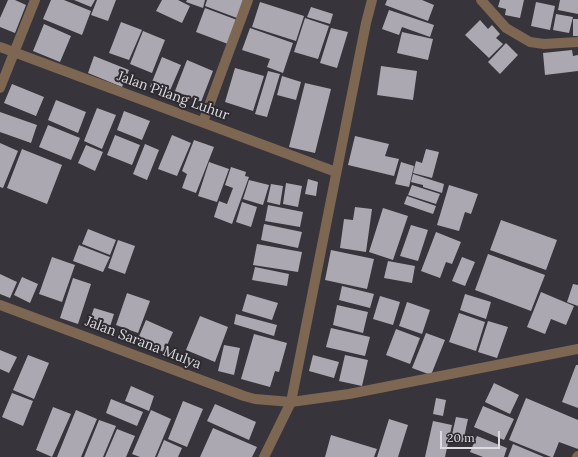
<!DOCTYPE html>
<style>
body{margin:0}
#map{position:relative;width:578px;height:457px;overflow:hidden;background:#37343b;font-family:Lora,serif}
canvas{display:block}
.scale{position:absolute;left:440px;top:431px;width:60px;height:18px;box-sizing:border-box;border:2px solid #dddbe0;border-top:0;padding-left:5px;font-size:12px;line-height:14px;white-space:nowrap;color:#dddbe0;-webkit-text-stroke:3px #2d2a30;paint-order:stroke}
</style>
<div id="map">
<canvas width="578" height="457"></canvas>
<div class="scale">20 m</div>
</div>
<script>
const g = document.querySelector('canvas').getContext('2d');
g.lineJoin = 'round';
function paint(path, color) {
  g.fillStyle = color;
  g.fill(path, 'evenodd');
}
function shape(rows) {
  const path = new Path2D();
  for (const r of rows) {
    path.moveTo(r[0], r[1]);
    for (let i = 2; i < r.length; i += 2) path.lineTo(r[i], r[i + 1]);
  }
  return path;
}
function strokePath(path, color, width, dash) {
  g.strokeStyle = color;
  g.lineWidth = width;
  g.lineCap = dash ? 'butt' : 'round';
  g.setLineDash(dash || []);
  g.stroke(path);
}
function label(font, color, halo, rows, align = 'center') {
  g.font = font + ' Lora,serif';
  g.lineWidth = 4;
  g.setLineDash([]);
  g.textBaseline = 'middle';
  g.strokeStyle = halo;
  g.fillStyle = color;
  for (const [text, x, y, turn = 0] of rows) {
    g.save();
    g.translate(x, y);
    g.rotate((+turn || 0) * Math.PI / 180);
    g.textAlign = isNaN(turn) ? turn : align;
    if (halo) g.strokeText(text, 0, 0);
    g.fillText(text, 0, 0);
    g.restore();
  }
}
paint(shape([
 [8,0,15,0,26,5,15,33,0,27,0,18],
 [51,0,64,0,91,11,82,35,43,19],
 [74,0,95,0,91,7],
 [97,0,116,0,108,21,91,15],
 [162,0,178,0,190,6,182,23,156,11],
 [187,0,205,0,203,8,186,2],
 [207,0,243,0,237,18,205,6],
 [387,0,422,0,434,5,428,21,385,5],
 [500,0,524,0,520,18,505,15,506,9,498,7],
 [560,0,578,0,578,14,558,10],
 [260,2,304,16,296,41,252,27],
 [536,2,555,6,550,30,531,26],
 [311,7,333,14,330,24,307,17],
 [205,8,237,20,228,44,196,32],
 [389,10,434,25,430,37,402,27,399,35,382,29],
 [556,14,573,17,569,33,553,30],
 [305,18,329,26,318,59,294,52],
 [573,19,578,19,578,36,573,36],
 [480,20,488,29,492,25,500,34,496,38,503,44,489,58,465,35],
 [121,22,142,30,129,60,109,53],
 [44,24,71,36,60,62,33,51],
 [250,28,293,43,283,73,267,67,270,59,242,50],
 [331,28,348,32,337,68,320,63],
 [143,31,165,40,152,73,130,64],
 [402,32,433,39,428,60,397,53],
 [506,43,518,55,500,74,488,62],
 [572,50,573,56,578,55,578,71,545,75,543,53],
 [94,56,129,70,122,87,88,73],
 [162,57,181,65,168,95,150,87],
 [187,60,213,71,201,102,175,91],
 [381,66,417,71,413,100,377,95],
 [235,68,264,76,253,111,225,102],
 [268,71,280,74,267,117,255,114],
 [282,76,301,82,296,100,277,95],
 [305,83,331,89,315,153,289,147],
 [12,84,44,97,36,116,4,103],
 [56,100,86,112,78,133,48,120],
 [97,108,116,115,102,149,84,141],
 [124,111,150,121,142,140,117,130],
 [0,112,37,125,31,143,0,132],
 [48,125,80,138,71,160,39,147],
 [115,135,140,145,132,165,107,155],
 [172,135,191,143,177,176,158,169],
 [355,136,389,144,385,156,399,159,394,176,348,165],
 [194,140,214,147,196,193,182,188,187,174,182,171],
 [0,143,18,151,3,188,0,187],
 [145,144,159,150,147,180,133,174],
 [86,145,103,152,95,171,78,163],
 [22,149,62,165,47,204,7,188],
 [426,149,439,152,432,178,413,173,416,161,422,163],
 [209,162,229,169,217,202,198,196],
 [401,162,414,166,409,187,395,184],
 [231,167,246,172,245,176,249,177,232,224,214,217,219,201,227,204,233,188,225,185],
 [413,174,444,184,442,193,423,187,423,185,411,182],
 [308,179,318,182,316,196,305,194],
 [249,180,269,185,263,205,243,199],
 [286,183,302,186,298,207,283,204],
 [271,184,283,186,280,205,267,202],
 [412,185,440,194,436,204,408,195],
 [449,185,478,194,471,214,465,212,459,231,437,225],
 [407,196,436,206,433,214,404,204],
 [242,202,257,207,251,227,236,222],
 [268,205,303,212,300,227,265,221],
 [355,207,372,209,366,252,340,248,344,219,353,220],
 [383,208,408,216,393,260,369,252],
 [501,220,557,240,546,270,490,250],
 [264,224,302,232,298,248,261,240],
 [411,225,428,230,418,261,400,256],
 [88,229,116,240,110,255,82,244],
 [436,232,461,242,452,264,446,262,440,278,421,271],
 [118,240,135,246,125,274,108,268],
 [257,244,302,252,298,272,253,265],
 [79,245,110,257,103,272,73,261],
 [331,250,374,259,367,289,325,280],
 [488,254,545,275,531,311,475,290],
 [52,257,75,265,62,302,39,294],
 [462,257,475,262,465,286,452,281],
 [388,261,415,266,412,283,384,278],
 [255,267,289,274,287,286,252,280],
 [0,274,17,282,10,298,0,294],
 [22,277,38,284,30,303,14,295],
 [73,278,91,284,78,324,60,318],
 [573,284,578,285,578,306,567,302],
 [342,286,374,294,370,308,339,300],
 [541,292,574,306,566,325,551,319,545,334,527,327],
 [127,293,150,301,138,333,116,325],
 [247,294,278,303,272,320,242,311],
 [465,294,491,302,486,319,460,310],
 [380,296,400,302,393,325,373,319],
 [407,302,430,310,422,334,399,326],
 [337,305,368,312,363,333,333,325],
 [94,308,114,314,108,333,88,326],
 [459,313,485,322,476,351,449,342],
 [236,314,277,325,274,336,234,324],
 [200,316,228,327,215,362,186,350],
 [146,320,173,332,164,352,137,341],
 [488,321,508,327,497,358,478,352],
 [331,328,370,337,365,356,326,347],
 [396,329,420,338,410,364,386,355],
 [426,333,445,340,431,375,412,368],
 [254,334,287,343,279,372,275,371,270,387,241,379],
 [224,345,240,348,234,375,218,371],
 [0,350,17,357,9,373,0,369],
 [28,355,49,363,34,399,13,390],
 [313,355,339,362,334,378,309,371],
 [345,355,368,360,362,386,339,381],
 [576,365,578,365,578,408,562,402],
 [494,383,519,395,510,414,485,402],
 [131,386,154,396,149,411,125,401],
 [12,393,33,401,23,426,2,417],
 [436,398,446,400,443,416,433,414],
 [526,398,578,420,578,449,559,442,553,457,551,457,509,440],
 [111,399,143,412,137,426,106,413],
 [183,401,203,409,187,447,168,439],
 [215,404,256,422,249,440,207,421],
 [483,406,514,419,504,440,474,427],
 [53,407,71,414,52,457,36,450],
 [76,410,97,419,81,457,57,457],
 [151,410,171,419,155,457,140,457,132,454],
 [456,417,468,419,463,442,451,439],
 [389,419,408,425,398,457,377,457],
 [99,420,116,426,103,457,84,457],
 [433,421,452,425,445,457,425,457],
 [213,428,257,447,252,457,200,457],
 [117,429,135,436,126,457,105,457],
 [331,435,377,449,374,457,325,457],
 [477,436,507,448,504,457,483,457,470,452],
 [164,440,182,448,178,457,157,457],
 [513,444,544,457,508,457]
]), '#aba8b1');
strokePath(shape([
 [481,0,506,28,530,42,544,44,578,42],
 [0,47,336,172],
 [0,88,35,0],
 [203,122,248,0],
 [264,457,291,402,366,23,372,0],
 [577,457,578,456]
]), '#7d6652', 10);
strokePath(shape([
 [0,305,244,396,255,399,291,402,349,394,578,349]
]), '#7d6652', 10);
label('14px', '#dddbe0', '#2d2a30', [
 ["Jalan Pilang Luhur",173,96,20],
 ["Jalan Sarana Mulya",143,343,21]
]);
</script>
